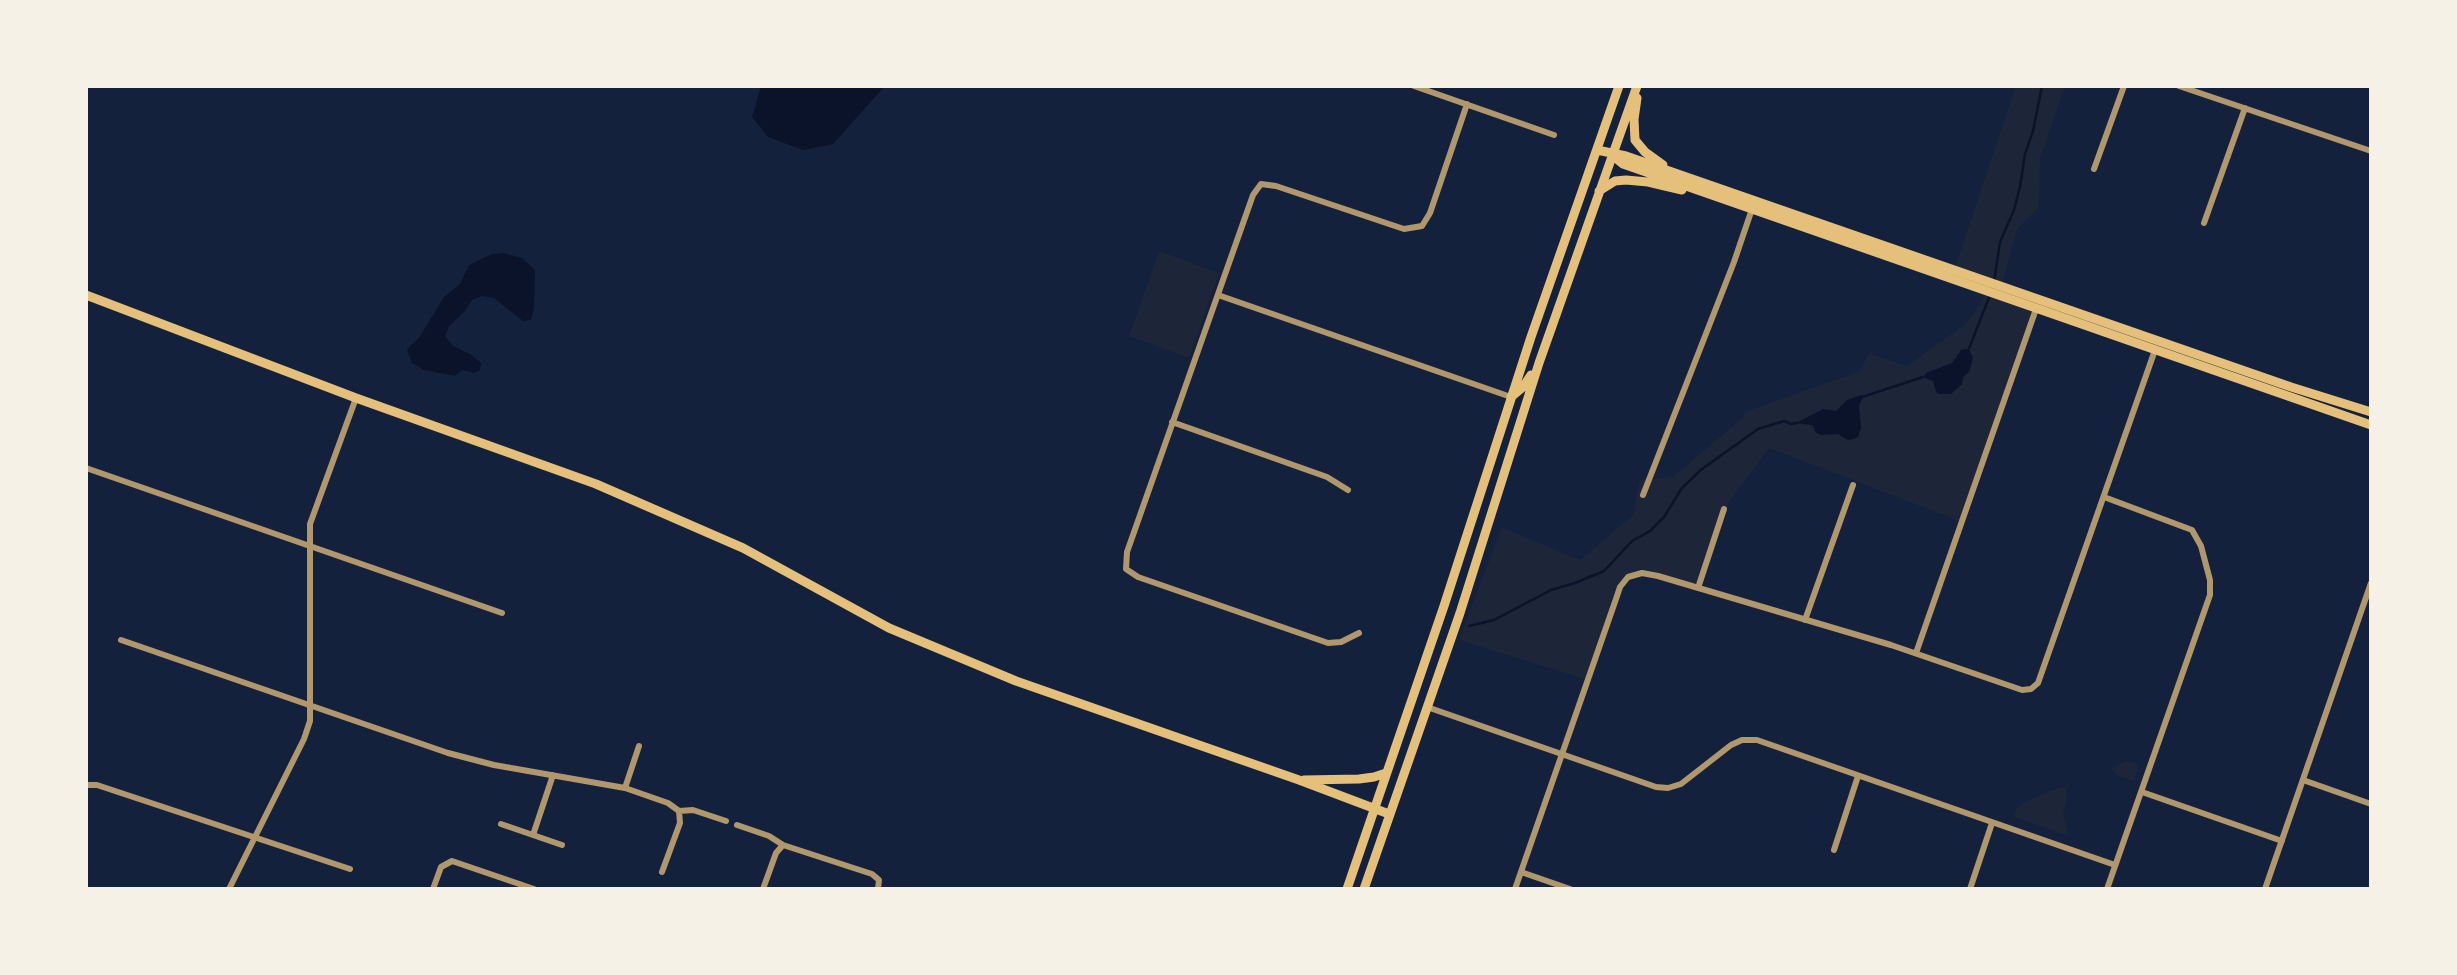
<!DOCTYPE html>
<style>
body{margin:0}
#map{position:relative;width:2457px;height:975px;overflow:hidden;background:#14213d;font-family:Commissioner,sans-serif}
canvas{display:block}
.frame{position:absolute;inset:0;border:88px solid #f6f1e7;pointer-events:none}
</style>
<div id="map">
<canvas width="2457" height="975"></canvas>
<div class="frame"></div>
</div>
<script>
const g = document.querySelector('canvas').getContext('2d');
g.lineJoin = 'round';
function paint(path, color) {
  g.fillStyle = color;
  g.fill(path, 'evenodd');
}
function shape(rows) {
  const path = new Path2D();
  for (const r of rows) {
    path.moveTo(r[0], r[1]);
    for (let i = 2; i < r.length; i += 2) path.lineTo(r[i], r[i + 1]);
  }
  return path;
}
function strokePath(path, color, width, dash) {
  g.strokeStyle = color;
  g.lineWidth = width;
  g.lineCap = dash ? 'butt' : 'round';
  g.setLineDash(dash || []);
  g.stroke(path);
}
paint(shape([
 [2016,86,2065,86,2040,159,2039,207,2017,229,2002,286,1954,270],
 [1159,251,1219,273,1189,358,1129,336],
 [1987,292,2036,309,1962,522,1769,448,1724,509,1698,588,1642,573,1628,577,1620,587,1588,680,1459,640,1502,527,1580,560,1633,515,1640,480,1673,477,1743,417,1745,412,1860,371,1869,353,1907,366,1967,323],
 [2126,761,2139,764,2134,781,2119,776,2110,769],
 [2066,787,2066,803,2063,813,2069,836,2014,817,2016,809,2026,801,2056,789]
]), '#1d2539');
paint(shape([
 [761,86,885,86,833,144,803,150,768,137,752,117],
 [504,253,522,258,535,270,534,309,531,320,523,321,494,298,482,296,472,300,465,311,449,326,445,336,453,346,470,354,481,363,480,370,474,373,462,370,455,376,424,370,412,363,407,349,419,338,444,297,460,284,469,265,492,254],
 [1965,349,1970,351,1973,358,1969,372,1963,377,1962,384,1951,394,1939,394,1936,392,1933,381,1923,377,1926,373,1952,363,1961,350],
 [1861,395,1864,396,1859,405,1861,428,1858,437,1854,439,1848,440,1838,434,1821,435,1816,433,1812,425,1796,423,1823,409,1836,411,1847,400]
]), '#0b132b');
strokePath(shape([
 [1994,282,2000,242,2014,210,2020,187,2025,154,2033,131,2042,86],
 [1968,351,1990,295],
 [1862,397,1923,377],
 [1469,626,1494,620,1551,590,1575,583,1604,571,1632,541,1650,531,1664,517,1682,488,1702,469,1758,429,1784,421,1791,424,1797,423]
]), '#0b132b', 2.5);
strokePath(shape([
 [1414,86,1554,135],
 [2179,86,2371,151],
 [2094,169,2124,86],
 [2204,223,2245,108],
 [1218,295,1511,397],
 [1172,422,1327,477,1348,490],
 [86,468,502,613],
 [1643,495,1734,262,1752,209],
 [2104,497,2192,530,2201,546,2210,580,2210,595,2107,889],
 [1698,588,1724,509],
 [1805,620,1853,485],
 [1359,633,1341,642,1328,643,1138,577,1126,569,1127,552,1253,195,1261,184,1276,186,1404,229,1422,226,1430,213,1467,104],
 [121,640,448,753,494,765,625,788,668,803,679,811,693,810,726,821],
 [1916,653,2036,309],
 [1427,707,1656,787,1668,788,1681,784,1731,745,1742,740,1757,740,2115,865],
 [2303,780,2371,804],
 [86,785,97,785,350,869],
 [625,788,639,746],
 [2142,792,2282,841],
 [501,824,562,845],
 [737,825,769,836,783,845,872,874,879,880,878,889],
 [533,835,553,775],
 [1834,850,1858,776],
 [662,872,680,823,679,811],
 [1521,872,1570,889],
 [229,889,304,739,310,721,310,524,356,398],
 [433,889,441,867,452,861,534,889],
 [763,889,776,853,783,845],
 [1515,889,1616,599,1620,587,1628,577,1642,573,1658,576,1891,645,2022,690,2031,689,2038,683,2155,350],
 [1970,889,1992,823],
 [2265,889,2371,583]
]), '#b1986c', 6);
strokePath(shape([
 [1637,98,1634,119,1635,140,1645,152,1663,165],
 [1597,150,1626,156,2291,387,2371,412],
 [1612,155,1623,164,2371,425],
 [1599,191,1615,181,1626,180,1648,182,1682,190],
 [86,295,356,398,596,484,743,548,889,628,1016,681,1299,780,1389,814],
 [1511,397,1523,387,1531,375],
 [1304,780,1359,779,1374,777,1386,773],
 [1347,889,1444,606,1531,337,1619,86],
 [1364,889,1460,613,1539,363,1637,86]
]), '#e5c07b', 9);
</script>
